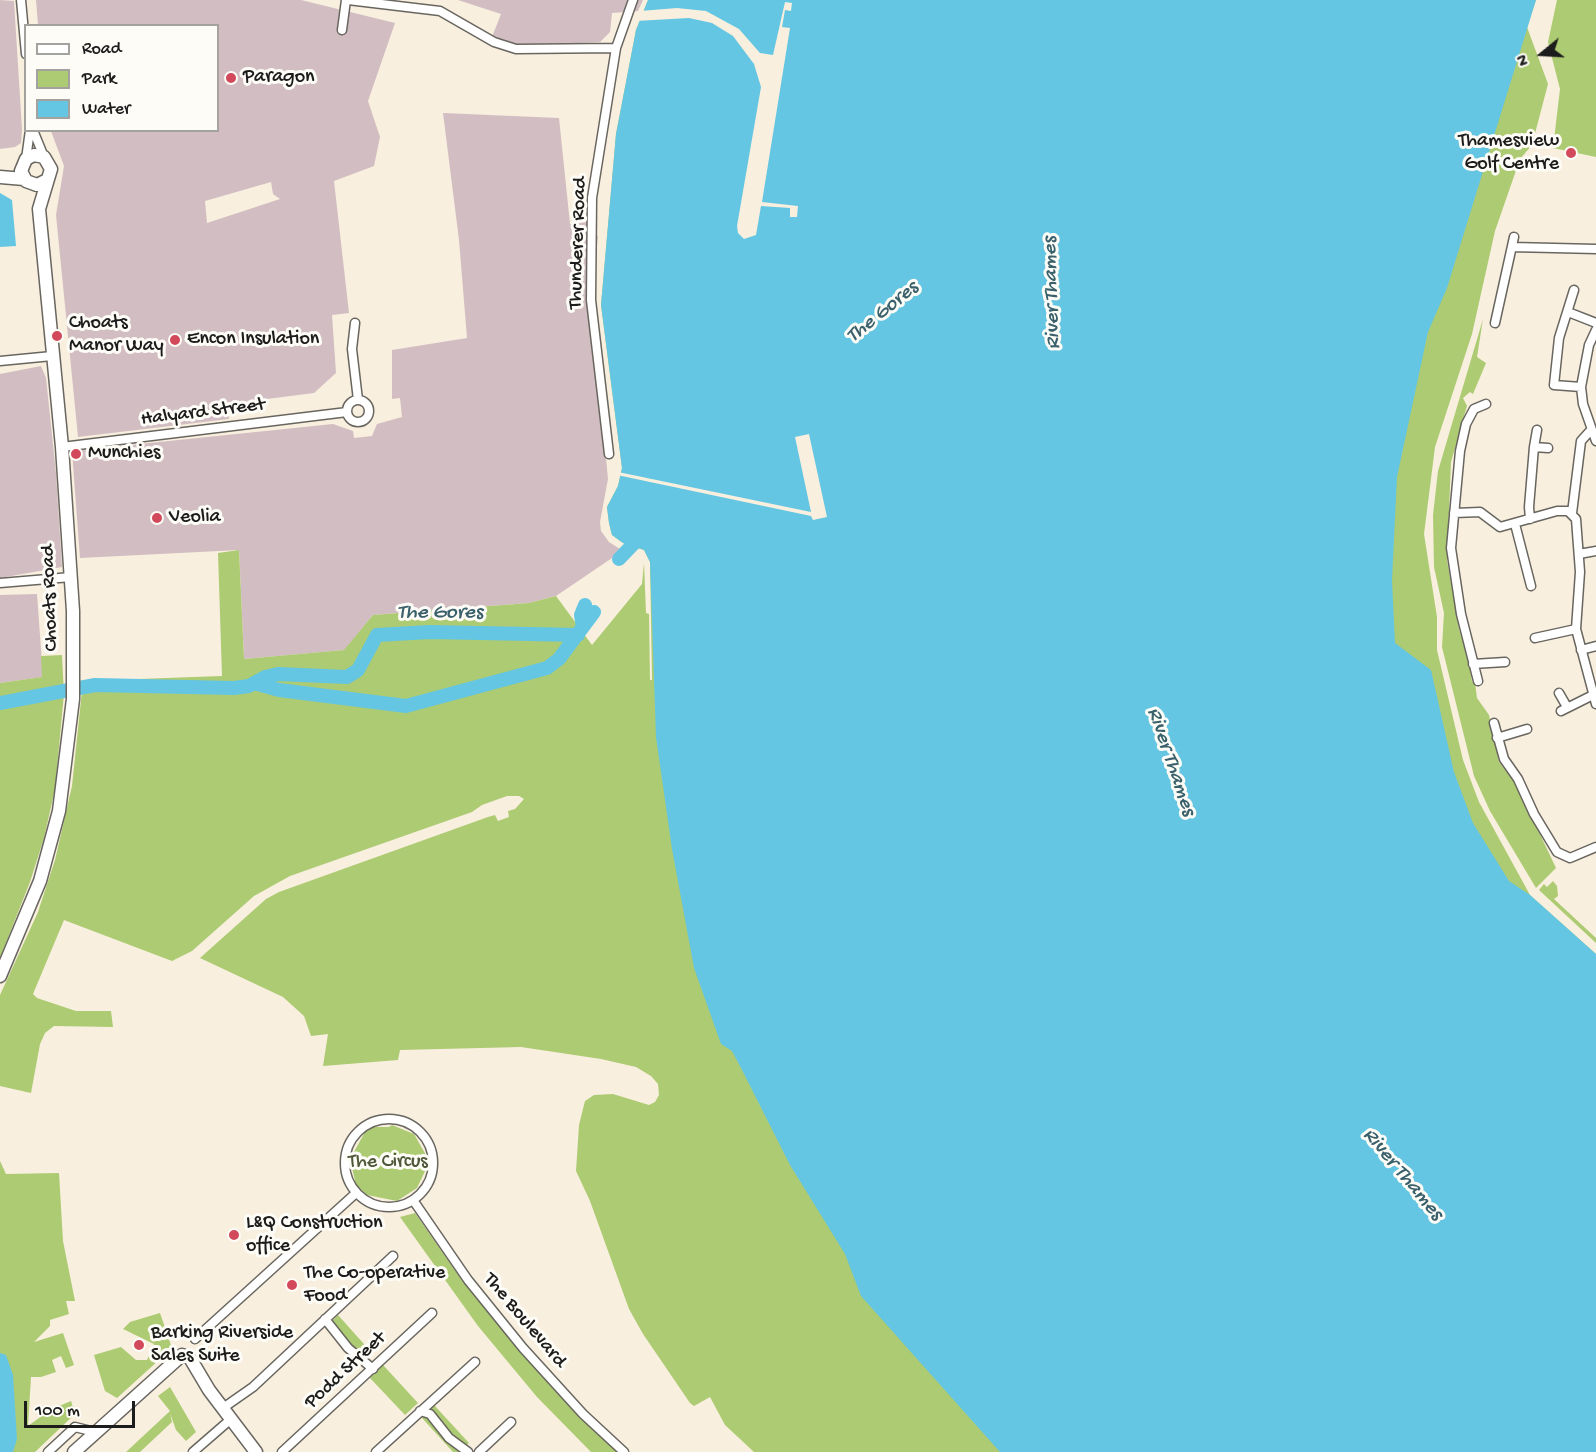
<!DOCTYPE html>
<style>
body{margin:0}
#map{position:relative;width:1596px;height:1452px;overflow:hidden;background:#f8efde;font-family:"Gochi Hand",sans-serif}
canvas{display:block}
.legend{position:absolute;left:24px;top:24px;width:195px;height:108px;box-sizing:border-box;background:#fdfcf7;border:2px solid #a3a29f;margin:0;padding:8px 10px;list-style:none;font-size:18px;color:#1c1c1c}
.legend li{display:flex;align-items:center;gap:12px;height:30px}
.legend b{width:30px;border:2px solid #a3a29f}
.north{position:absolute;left:1512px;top:24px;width:60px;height:60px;-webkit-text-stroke:4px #fdfcf7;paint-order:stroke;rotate:252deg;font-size:16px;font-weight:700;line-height:24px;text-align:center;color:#1c1c1c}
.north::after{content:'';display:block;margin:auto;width:21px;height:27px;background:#1c1c1c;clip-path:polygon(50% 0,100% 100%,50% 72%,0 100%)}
.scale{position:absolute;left:24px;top:1401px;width:111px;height:27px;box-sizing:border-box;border:3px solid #1c1c1c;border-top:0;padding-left:8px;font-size:18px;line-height:21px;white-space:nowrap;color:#1c1c1c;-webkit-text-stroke:4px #fdfcf7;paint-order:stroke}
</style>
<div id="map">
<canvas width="1596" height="1452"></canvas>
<ul class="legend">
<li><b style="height:8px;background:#fff"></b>Road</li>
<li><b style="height:16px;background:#adcb72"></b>Park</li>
<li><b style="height:16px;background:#64c6e2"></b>Water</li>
</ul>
<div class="north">N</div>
<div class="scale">100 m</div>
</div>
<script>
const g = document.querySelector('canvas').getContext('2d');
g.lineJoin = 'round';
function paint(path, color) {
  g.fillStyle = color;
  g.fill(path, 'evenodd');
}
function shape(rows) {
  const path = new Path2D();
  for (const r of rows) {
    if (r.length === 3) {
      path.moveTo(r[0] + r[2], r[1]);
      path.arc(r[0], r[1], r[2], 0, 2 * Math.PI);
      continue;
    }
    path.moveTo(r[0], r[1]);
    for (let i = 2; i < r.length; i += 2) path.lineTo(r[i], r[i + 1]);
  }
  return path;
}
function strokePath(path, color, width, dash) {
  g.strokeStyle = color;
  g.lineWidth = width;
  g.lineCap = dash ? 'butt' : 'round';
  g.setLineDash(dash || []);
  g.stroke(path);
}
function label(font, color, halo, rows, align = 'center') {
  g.font = font + ' "Gochi Hand",sans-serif';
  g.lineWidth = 6;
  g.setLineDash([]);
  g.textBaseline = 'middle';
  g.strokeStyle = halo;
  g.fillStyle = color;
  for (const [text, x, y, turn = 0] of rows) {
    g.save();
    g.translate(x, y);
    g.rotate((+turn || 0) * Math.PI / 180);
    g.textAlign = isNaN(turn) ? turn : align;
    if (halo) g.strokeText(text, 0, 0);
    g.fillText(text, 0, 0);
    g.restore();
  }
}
paint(shape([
 [0,0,14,1,22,129,21,143,15,147,0,149],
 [36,0,301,0,395,23,368,101,380,137,374,166,334,181,349,313,332,315,336,373,314,393,228,404,229,419,78,437,56,215,64,166,51,131,218,130,218,26,38,25],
 [271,182,273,194,280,199,207,223,205,201],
 [458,0,643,0,638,11,612,13,610,32,600,42,517,46,492,37,501,14],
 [443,113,559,118,570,224,587,222,586,235,598,236,591,300,608,479,600,522,601,531,609,542,620,549,615,556,556,596,529,603,373,615,345,650,244,659,239,550,80,558,72,451,333,424,353,431,354,438,372,436,377,424,402,417,400,398,392,399,392,350,467,338,459,240],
 [41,366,46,378,56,473,62,567,0,578,0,374],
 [37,594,43,677,0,683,0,595]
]), '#d2bec2');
paint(shape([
 [648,0,1229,1452,754,1452,725,1425,710,1397,694,1406,690,1403,643,1334,629,1309,590,1201,576,1171,579,1125,585,1101,594,1095,613,1094,649,1105,655,1102,659,1095,658,1084,651,1076,636,1067,601,1059,521,1047,400,1050,398,1060,323,1066,328,1034,311,1036,304,1016,283,997,200,958,266,899,279,892,488,817,495,815,498,821,509,817,508,811,515,809,524,799,519,796,507,796,482,805,472,812,290,876,254,896,192,951,172,961,64,920,33,994,37,998,76,1011,111,1011,113,1027,54,1026,45,1033,40,1044,31,1093,0,1086,0,995,38,912,55,860,72,786,83,681,222,676,218,553,239,550,244,659,344,650,373,615,529,603,556,596,592,645,642,584,644,563,646,613,649,614,650,680,652,680,650,562,644,550,623,543,612,535,609,523,607,507,618,486,622,468,601,305,616,134,636,30],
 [1368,0,1536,0,1527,27,1548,84,1532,145,1520,159,1495,231,1472,334,1435,447,1424,534,1437,617,1437,650,1463,760,1479,802,1530,895,1596,954,1526,930,1384,662],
 [1557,0,1596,0,1596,157,1553,148,1560,89,1548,42],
 [1483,319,1477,357,1486,363,1473,394,1470,392,1463,398,1467,406,1451,462,1447,560,1459,629,1468,656,1472,682,1475,683,1477,698,1489,715,1499,762,1517,786,1556,868,1536,888,1490,811,1474,776,1442,647,1444,613,1434,567,1433,515,1438,471],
 [62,655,64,694,55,789,44,838,30,882,0,958,0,683,42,677,41,656],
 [1553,881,1557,886,1558,896,1554,899,1596,938,1596,943,1539,890,1544,884,1547,887],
 [392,1125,414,1134,426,1155,427,1167,417,1188,397,1201,367,1195,356,1185,350,1159,365,1132,373,1127,389,1127],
 [0,1161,6,1174,59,1173,63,1241,75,1301,66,1301,69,1314,50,1320,50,1326,34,1342,63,1333,74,1365,66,1368,61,1356,52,1360,56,1372,41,1377,31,1377,28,1426,50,1410,51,1413,60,1409,59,1406,71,1401,75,1414,35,1452,0,1452],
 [415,1213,461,1279,506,1334,551,1385,617,1452,591,1452,537,1397,478,1326,400,1217],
 [160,1313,171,1345,170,1350,117,1398,105,1391,94,1355,121,1347,136,1360,147,1360,154,1344,123,1329,130,1322],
 [338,1315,372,1353,359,1365,325,1328],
 [383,1365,418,1403,405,1415,370,1378],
 [170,1387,196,1432,186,1441,176,1430,170,1413,172,1422,140,1452,126,1452,170,1411,158,1396],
 [434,1405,469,1443,460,1452,453,1452,422,1418]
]), '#adcb72');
paint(shape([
 [648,0,1536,0,1447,288,1428,332,1397,477,1392,580,1395,643,1431,670,1454,772,1473,823,1509,881,1530,895,1596,954,1596,1452,1000,1452,861,1296,845,1254,790,1165,741,1068,732,1051,721,1044,694,968,672,849,656,737,650,562,644,550,623,543,612,535,609,523,607,507,618,486,622,468,601,305,616,134,636,30],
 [0,193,12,200,16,246,0,247],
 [0,1353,6,1355,13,1375,17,1439,13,1452,0,1452]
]), '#64c6e2');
paint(shape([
 [785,2,792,3,791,11,785,10,782,27,790,28,762,202,798,206,797,217,790,217,790,208,761,206,756,235,744,239,738,233,737,226,761,87,754,64,733,36,712,23,689,18,636,21,640,11,677,8,706,11,739,29,760,53,773,55],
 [809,434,827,517,813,520,811,516,617,475,618,472,811,512,795,437]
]), '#f8efde');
strokePath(shape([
 [619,559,642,535],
 [583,627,581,615,585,605],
 [254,683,279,690,406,706,547,668,559,659,594,612],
 [0,703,95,685,234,688,249,686,265,677,278,674,347,677,358,670,377,635,430,632,578,635]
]), '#64c6e2', 14);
const street = shape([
 [21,0,26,54],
 [348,0,440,11,494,42,516,49,616,48],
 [342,30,346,0],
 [33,130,44,157],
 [26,159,30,130],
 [1512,247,1596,249],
 [1574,290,1559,338,1554,385,1581,387],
 [1568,312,1596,323],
 [355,323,352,349,358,400],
 [1495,323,1514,237],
 [1596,330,1589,345,1581,387,1583,404,1596,441],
 [0,361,52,356],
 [358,411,11],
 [62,447,347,412],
 [1534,447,1537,430],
 [609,454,591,300,592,198,616,48,633,0],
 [1454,513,1480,512,1500,527,1557,511,1568,511,1576,519,1580,572,1576,629,1596,704],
 [1572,513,1581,441,1591,430],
 [1530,519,1529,507,1534,447,1548,448],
 [1515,524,1531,586],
 [1579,554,1596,551],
 [0,583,71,577],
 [1535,638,1576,629],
 [1581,650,1596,646],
 [1473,664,1505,662],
 [1478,681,1461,614,1451,548,1460,451,1466,424,1474,409,1486,404],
 [1559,693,1567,707],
 [1561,711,1593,695],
 [1494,723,1504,759,1518,779,1534,814,1557,852,1570,858,1596,847],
 [1497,738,1527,729],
 [389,1163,44],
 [413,1200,468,1280,523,1348,583,1414,624,1452],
 [325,1319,348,1348,373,1369],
 [195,1339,356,1193],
 [223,1408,253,1387,393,1256],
 [420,1411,430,1414,449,1438,468,1452],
 [48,1452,75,1427,95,1432],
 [193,1452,231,1419],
 [282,1452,432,1313],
 [376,1452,475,1362],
 [479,1452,511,1422]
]);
const secondary = shape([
 [0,177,24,179],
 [0,976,40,881,59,811,73,699,73,611,62,447,39,209,51,169,44,157,34,155,26,159,21,171,26,181,37,185,47,180],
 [74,1452,182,1355,190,1358,209,1390,256,1452]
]);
strokePath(street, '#696660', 11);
strokePath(secondary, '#696660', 15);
strokePath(street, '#fff', 8);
strokePath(secondary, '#fff', 12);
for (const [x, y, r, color] of [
 [231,78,6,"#d1495b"],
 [1571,153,6,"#d1495b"],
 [57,336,6,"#d1495b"],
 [175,340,6,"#d1495b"],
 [76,454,6,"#d1495b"],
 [157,518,6,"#d1495b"],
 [234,1235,6,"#d1495b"],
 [292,1285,6,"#d1495b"],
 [139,1345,6,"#d1495b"]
]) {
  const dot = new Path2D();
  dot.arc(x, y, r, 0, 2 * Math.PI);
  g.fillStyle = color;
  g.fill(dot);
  strokePath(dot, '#fdfcf7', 2);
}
label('20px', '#1c1c1c', '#fdfcf7', [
 ["Paragon",243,78],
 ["Thamesview",1559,142,"right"],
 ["Golf Centre",1559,165,"right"],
 ["Choats",69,324],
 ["Manor Way",69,347],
 ["Encon Insulation",187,340],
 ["Munchies",88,454],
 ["Veolia",169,518],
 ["L&Q Construction",246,1224],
 ["office",246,1247],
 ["The Co-operative",304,1274],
 ["Food",304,1297],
 ["Barking Riverside",151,1334],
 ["Sales Suite",151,1357]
], 'left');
label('20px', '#1c1c1c', '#fdfcf7', [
 ["Thunderer Road",579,243,-88],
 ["Halyard Street",203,413,-7],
 ["Choats Road",51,598,-92],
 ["The Boulevard",524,1321,50],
 ["Podd Street",346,1371,-43]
]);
label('20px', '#4f593a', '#fdfcf7', [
 ["The Circus",388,1163]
]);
label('italic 21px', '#39606b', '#fdfcf7', [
 ["River Thames",1053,293,-92],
 ["The Gores",883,313,-39],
 ["The Gores",440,614],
 ["River Thames",1170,762,71],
 ["River Thames",1402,1175,50]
]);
</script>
